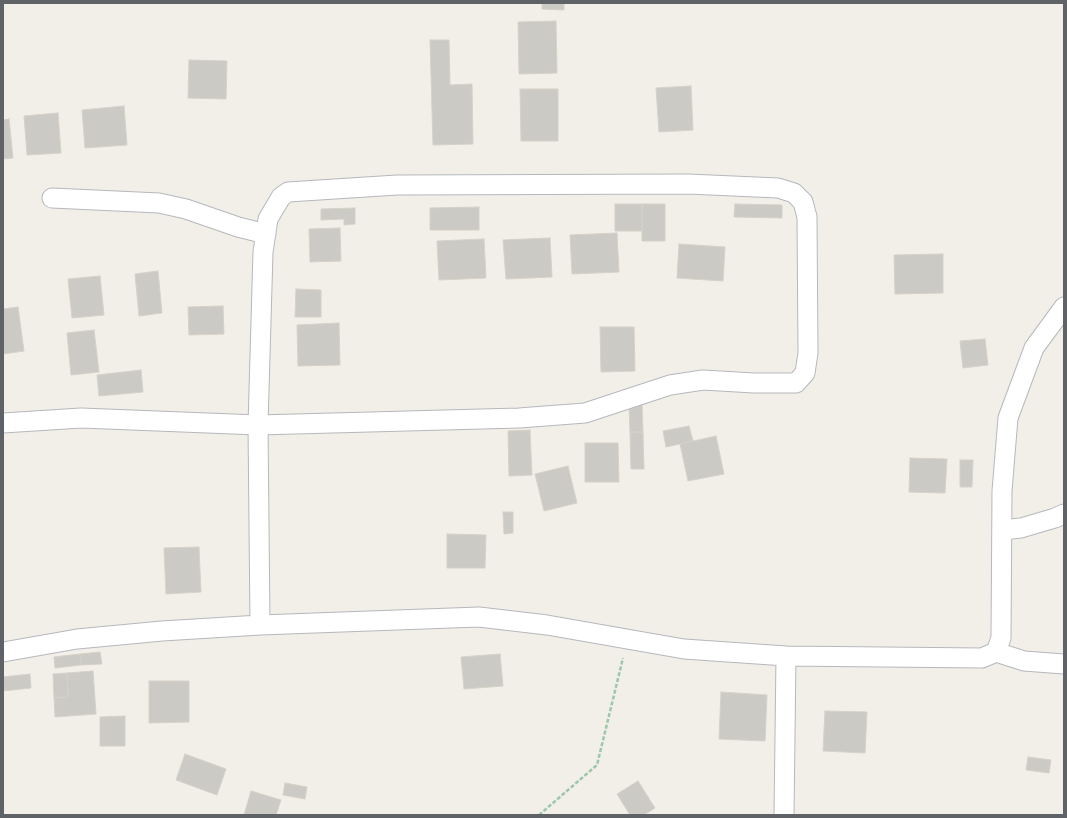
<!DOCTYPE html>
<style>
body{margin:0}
#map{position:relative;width:1067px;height:818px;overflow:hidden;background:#f1efe8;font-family:"Roboto Condensed",sans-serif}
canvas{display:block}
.frame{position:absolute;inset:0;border:4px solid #5f6368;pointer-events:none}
</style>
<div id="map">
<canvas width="1067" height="818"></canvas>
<div class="frame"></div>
</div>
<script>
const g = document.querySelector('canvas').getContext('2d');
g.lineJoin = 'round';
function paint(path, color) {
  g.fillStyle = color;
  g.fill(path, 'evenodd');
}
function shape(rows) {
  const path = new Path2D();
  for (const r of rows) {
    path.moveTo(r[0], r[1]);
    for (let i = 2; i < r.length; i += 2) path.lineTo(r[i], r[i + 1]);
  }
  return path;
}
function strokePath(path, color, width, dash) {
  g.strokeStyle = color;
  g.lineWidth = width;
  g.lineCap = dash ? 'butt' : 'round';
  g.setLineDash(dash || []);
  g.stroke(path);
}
const building = shape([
 [542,3,564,3,564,10,542,9,542,3],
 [556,21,557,73,519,74,518,22,556,21],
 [430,40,449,40,450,85,472,84,473,144,433,145,430,40],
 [189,60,227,61,226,99,188,98,189,60],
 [691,86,693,130,659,132,656,88,691,86],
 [520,89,558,89,558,141,521,141,520,89],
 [124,106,127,145,85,148,82,110,124,106],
 [58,113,61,153,27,155,24,116,58,113],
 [9,119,13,158,3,159,3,120,9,119],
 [615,204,642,204,642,231,615,231,615,204],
 [642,204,665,204,665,241,642,241,642,204],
 [735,204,782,205,782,218,734,217,735,204],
 [479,207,479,230,430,230,430,208,479,207],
 [355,208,355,224,344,225,344,219,321,220,321,209,355,208],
 [340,228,341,261,310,262,309,229,340,228],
 [617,233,619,272,572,274,570,235,617,233],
 [550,238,552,277,506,279,503,240,550,238],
 [484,239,486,278,439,280,437,241,484,239],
 [679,244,725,247,723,281,677,278,679,244],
 [943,254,943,293,895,294,894,255,943,254],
 [158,271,162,313,139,316,135,274,158,271],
 [100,276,104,315,72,318,68,279,100,276],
 [296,289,321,290,321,317,295,317,296,289],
 [223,306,224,334,189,335,188,307,223,306],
 [18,307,24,351,3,354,3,309,18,307],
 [339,323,340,365,298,366,297,325,339,323],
 [600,327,634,327,635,371,601,372,600,327],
 [94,330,99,372,71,375,67,333,94,330],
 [985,339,988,365,963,368,960,341,985,339],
 [141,370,143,392,99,396,97,375,141,370],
 [642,405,643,432,630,432,629,406,642,405],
 [689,426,693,441,666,447,663,431,689,426],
 [530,430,532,475,509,476,508,431,530,430],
 [630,432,643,432,644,469,631,469,630,432],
 [716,436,724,474,688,481,680,444,716,436],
 [585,443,618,443,619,482,585,482,585,443],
 [910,458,947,459,945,493,909,492,910,458],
 [960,460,973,460,972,487,960,487,960,460],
 [568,466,577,503,544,511,535,474,568,466],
 [503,512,513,512,513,533,504,534,503,512],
 [447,534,486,535,485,568,447,568,447,534],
 [199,547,201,592,166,594,164,548,199,547],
 [100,652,102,664,81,665,80,654,100,652],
 [80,654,81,665,55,668,54,657,80,654],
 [500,654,503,686,464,689,461,657,500,654],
 [93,671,96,714,55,717,54,698,68,697,67,673,93,671],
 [67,673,68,697,54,698,53,674,67,673],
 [30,674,31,688,3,691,3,677,30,674],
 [149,681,189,681,189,722,149,723,149,681],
 [721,692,767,695,765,741,719,739,721,692],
 [825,711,867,712,865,753,823,751,825,711],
 [125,716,125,746,100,746,100,717,125,716],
 [185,754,226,769,217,795,176,780,185,754],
 [1028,757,1051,760,1049,773,1026,770,1028,757],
 [638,781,655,808,644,815,630,815,617,794,638,781],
 [285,783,307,787,305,799,283,795,285,783],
 [251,791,281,800,276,815,244,815,251,791]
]);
paint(building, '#cccac5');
strokePath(building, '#d6d1c6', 1);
const minor = shape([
 [52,198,159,203,186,209,238,227,266,234],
 [3,423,81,418,258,425,519,418,585,413,670,385,703,380,754,383,796,383,805,373,808,353,807,217,803,202,794,193,778,188,688,184,397,185,288,192,281,197,268,219,263,252,258,425,260,625],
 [1002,530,1021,528,1055,518,1064,514],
 [3,652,77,639,162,631,260,625,479,617,547,625,684,649,786,656,982,658,996,652,1001,638,1002,491,1008,418,1034,348,1064,307],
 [996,652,1024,661,1064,664],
 [784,815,786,656]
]);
strokePath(minor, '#b5b8bc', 21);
strokePath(shape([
 [539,815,597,765,623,658]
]), '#9cc7a9', 2.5, [4, 2]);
strokePath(minor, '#fff', 19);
</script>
